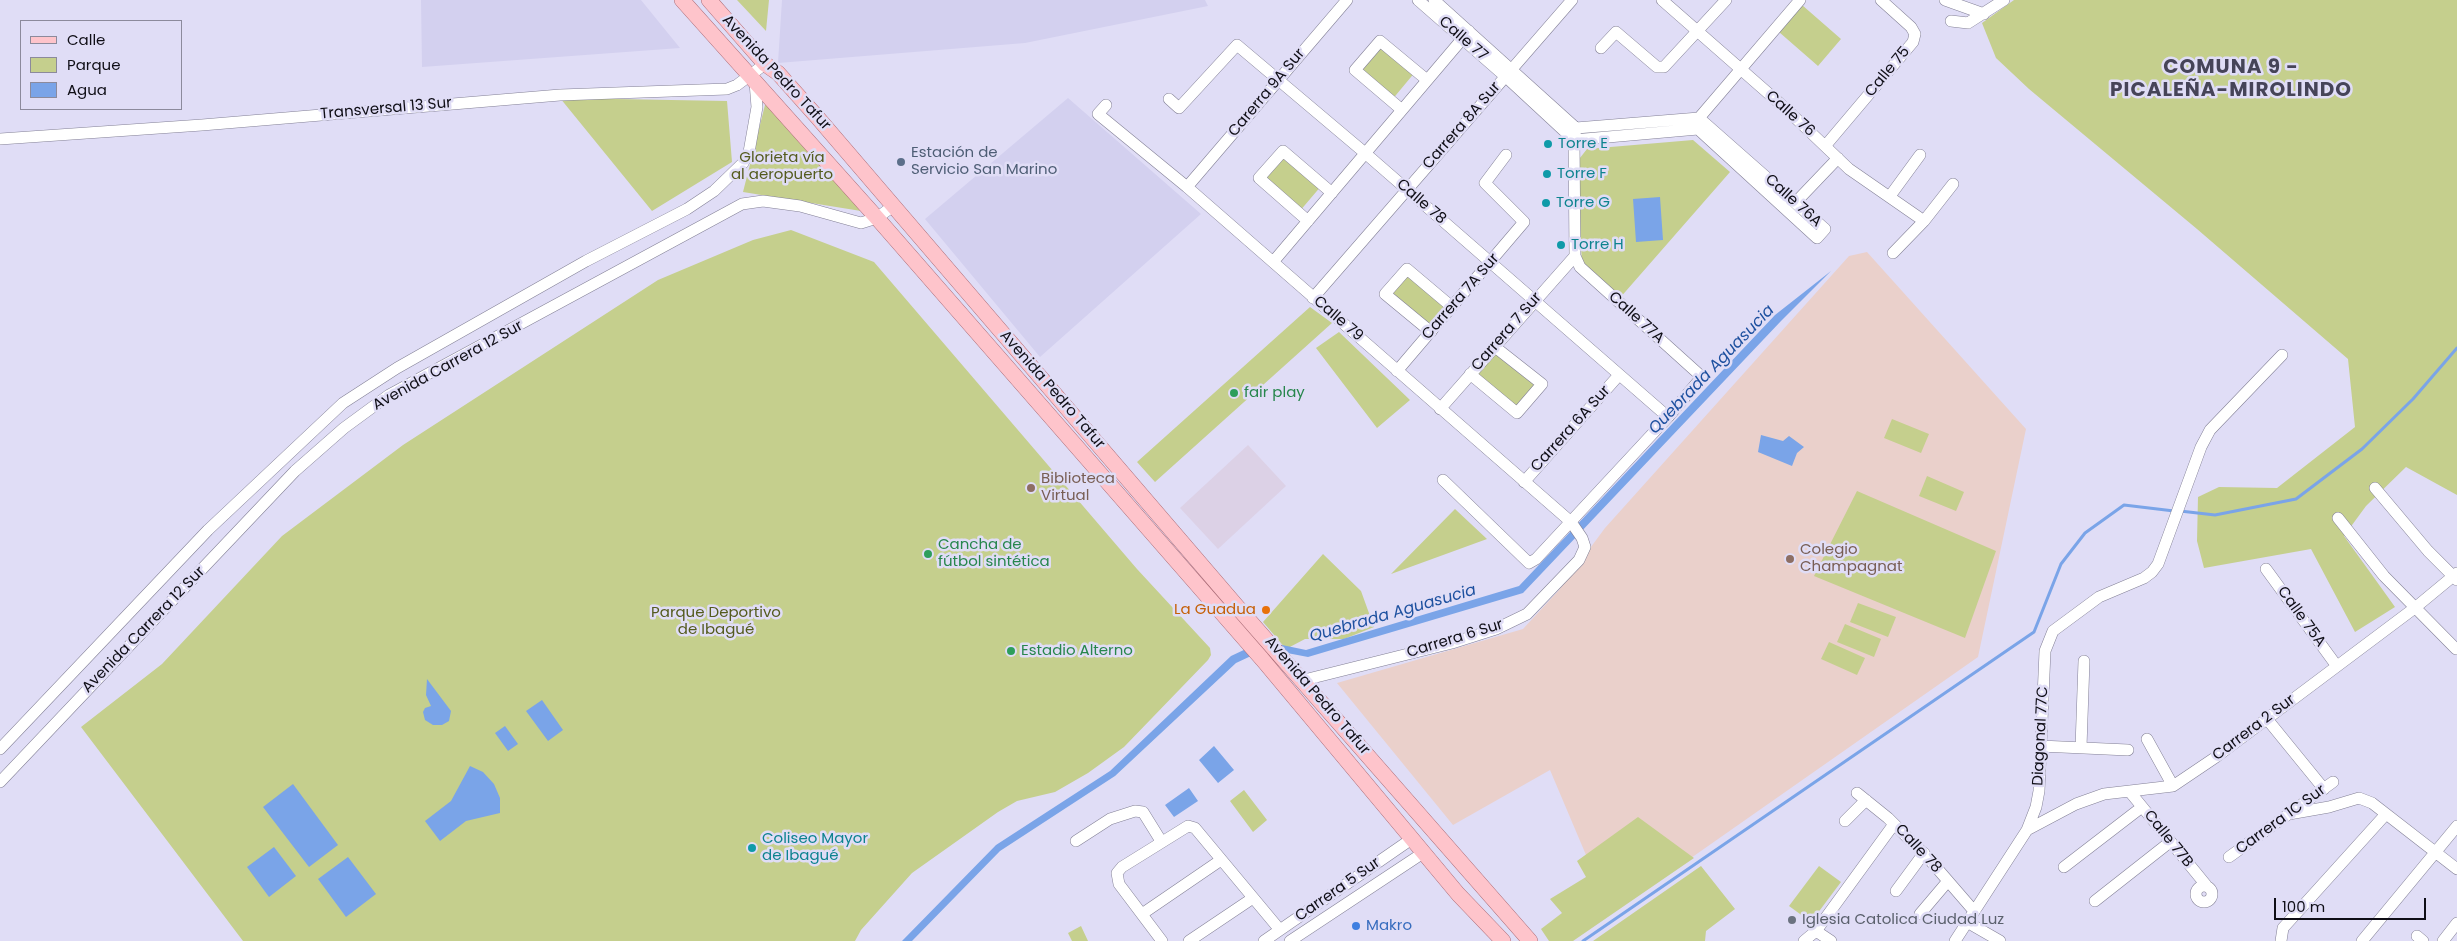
<!DOCTYPE html>
<meta charset="utf-8">
<style>
body{margin:0}
#map{position:relative;width:2457px;height:941px;overflow:hidden;background:#e0ddf6;font-family:Poppins,sans-serif}
canvas{display:block}
.legend{position:absolute;left:20px;top:20px;width:162px;height:90px;box-sizing:border-box;background:#e0ddf6;border:1px solid #8c8a9c;margin:0;padding:6px 9px;list-style:none;font-size:15px;color:#0f0e16}
.legend li{display:flex;align-items:center;gap:10px;height:25px}
.legend b{width:25px;border:1px solid #8c8a9c}
.scale{position:absolute;left:2274px;top:898px;width:152px;height:22px;box-sizing:border-box;border:2px solid #0f0e16;border-top:0;padding-left:6px;font-size:15px;line-height:18px;white-space:nowrap;color:#0f0e16;-webkit-text-stroke:4px #e0ddf6;paint-order:stroke}
</style>
<div id="map">
<canvas width="2457" height="941"></canvas>
<ul class="legend">
<li><b style="height:6px;background:#fec4cb"></b>Calle</li>
<li><b style="height:14px;background:#c5cf8d"></b>Parque</li>
<li><b style="height:14px;background:#7aa4e8"></b>Agua</li>
</ul>
<div class="scale">100 m</div>
</div>
<script>
const g = document.querySelector('canvas').getContext('2d');
g.lineJoin = 'round';
function paint(path, color) {
  g.fillStyle = color;
  g.fill(path, 'evenodd');
}
function shape(rows) {
  const path = new Path2D();
  for (const r of rows) {
    if (r.length === 3) {
      path.moveTo(r[0] + r[2], r[1]);
      path.arc(r[0], r[1], r[2], 0, 2 * Math.PI);
      continue;
    }
    path.moveTo(r[0], r[1]);
    for (let i = 2; i < r.length; i += 2) path.lineTo(r[i], r[i + 1]);
  }
  return path;
}
function strokePath(path, color, width, dash) {
  g.strokeStyle = color;
  g.lineWidth = width;
  g.lineCap = dash ? 'butt' : 'round';
  g.setLineDash(dash || []);
  g.stroke(path);
}
function label(font, color, halo, rows, align = 'center') {
  g.font = font + ' Poppins,sans-serif';
  g.lineWidth = 5;
  g.setLineDash([]);
  g.textBaseline = 'middle';
  g.strokeStyle = halo;
  g.fillStyle = color;
  for (const [text, x, y, turn = 0] of rows) {
    g.save();
    g.translate(x, y);
    g.rotate((+turn || 0) * Math.PI / 180);
    g.textAlign = isNaN(turn) ? turn : align;
    if (halo) g.strokeText(text, 0, 0);
    g.fillText(text, 0, 0);
    g.restore();
  }
}
paint(shape([
 [1248,445,1286,486,1218,549,1180,508]
]), '#dcd1e6');
paint(shape([
 [421,0,641,0,680,48,422,67],
 [782,0,1205,0,1208,6,1025,43,778,63],
 [1068,98,1201,214,1040,357,925,219]
]), '#d3d0ef');
paint(shape([
 [1867,252,2026,429,1978,657,1611,914,1550,770,1453,825,1337,683,1523,629,1559,590,1605,528,1849,256]
]), '#ead0cb');
paint(shape([
 [737,0,769,0,766,31],
 [2014,0,2457,0,2457,495,2406,467,2366,506,2344,536,2395,607,2355,632,2311,549,2204,568,2197,541,2198,497,2219,487,2277,488,2355,427,2348,359,2197,229,2029,89,1996,58,1982,23],
 [1802,5,1841,39,1818,66,1779,32],
 [1380,41,1416,71,1391,101,1355,70],
 [560,98,727,101,732,162,652,211],
 [766,101,861,211,743,192],
 [1693,140,1730,172,1619,299,1582,263,1576,163,1587,149],
 [1283,151,1322,185,1299,212,1259,178],
 [791,230,874,262,1137,569,1210,648,1211,655,1208,660,1124,747,1088,773,1055,792,1017,801,998,812,912,873,861,930,855,941,243,941,81,727,162,664,282,536,403,445,658,280,753,240],
 [1408,272,1446,304,1426,327,1388,295],
 [1310,307,1332,323,1155,482,1137,462],
 [1339,332,1410,400,1377,428,1316,348],
 [1494,352,1540,385,1517,411,1475,376],
 [1892,419,1929,434,1921,453,1884,438],
 [1927,476,1964,492,1956,511,1919,496],
 [1857,491,1996,551,1965,638,1814,576],
 [1455,509,1487,539,1391,574],
 [1323,554,1361,591,1374,627,1344,639,1305,639,1286,649,1263,622],
 [1858,603,1896,617,1888,637,1850,622],
 [1845,624,1881,639,1874,657,1837,642],
 [1829,642,1865,658,1857,675,1821,659],
 [1244,790,1267,820,1253,832,1230,801],
 [1638,817,1694,858,1573,941,1549,941,1541,929,1562,913,1550,899,1586,877,1577,861],
 [1701,866,1735,909,1706,931,1705,941,1593,941],
 [1819,866,1841,882,1811,922,1789,906],
 [1081,926,1088,941,1072,941,1068,933]
]), '#c5cf8d');
paint(shape([
 [1660,197,1663,240,1636,242,1633,199],
 [1831,271,1781,321,1523,593,1308,657,1266,649,1236,663,1115,776,1000,851,912,941,902,941,996,845,1110,771,1231,656,1263,641,1306,650,1519,586,1775,315],
 [1761,435,1783,441,1789,436,1804,447,1797,453,1792,466,1758,452],
 [427,679,451,711,449,721,442,725,433,725,425,720,423,712,425,708,431,706,426,695],
 [542,700,563,730,548,741,526,711],
 [505,726,518,744,508,751,495,733],
 [1214,746,1234,770,1218,783,1199,760],
 [470,766,483,772,494,784,500,798,500,813,466,821,440,841,425,821,451,801],
 [293,784,338,845,309,867,263,807],
 [1189,788,1198,801,1174,817,1165,805],
 [274,847,296,876,269,897,247,867],
 [348,857,376,894,346,917,318,879]
]), '#7aa4e8');
strokePath(shape([
 [2180,511,2215,515,2296,499,2362,449,2413,399,2457,348],
 [1583,941,2034,632,2061,564,2085,533,2124,505,2174,511]
]), '#7aa4e8', 3);
const minor = shape([
 [1418,0,1506,77,1574,140],
 [1434,0,1576,128],
 [1662,0,1785,108,1849,169,1924,221],
 [1945,0,1984,14],
 [1951,21,1968,23,2004,0],
 [1601,48,1616,32,1657,67,1664,67,1726,0],
 [1169,99,1179,108,1237,45,1365,153,1668,417],
 [1106,105,1098,114,1187,187,1571,522,1582,538,1585,547,1579,560,1527,614,1496,629,1452,643,1304,680],
 [1402,110,1355,70,1380,41,1427,80],
 [1698,125,1699,118,1800,0],
 [1576,128,1699,118,1825,229,1817,238,1698,129],
 [0,139,202,125,560,95,727,89,737,85,765,64],
 [1574,140,1698,129],
 [1826,145,1913,42,1915,34,1911,27,1881,0],
 [1187,187,1347,0],
 [1890,196,1920,155],
 [1796,202,1838,158],
 [1308,221,1259,178,1283,151,1332,193],
 [1893,253,1924,221,1953,184],
 [1273,262,1469,31],
 [1313,298,1572,0],
 [1431,332,1385,294,1407,269,1452,307],
 [1397,371,1524,222,1485,183,1506,155],
 [1470,374,1517,413,1542,384,1495,347],
 [1440,409,1575,256],
 [1443,480,1529,563,1536,559,1668,417,1702,377,1580,267,1575,256,1574,140,1576,128],
 [1524,482,1619,375],
 [2375,488,2428,551,2457,580],
 [2338,518,2384,576,2456,649],
 [2266,569,2336,665],
 [2267,719,2324,789],
 [2147,739,2173,786],
 [2040,746,2128,750],
 [2081,747,2084,661],
 [0,749,208,530,343,403,397,368,586,261,687,209,714,191,743,163,749,152,757,107,755,82],
 [0,782,295,471,344,428,389,395,742,204,763,201,800,206,861,223,877,218,893,206],
 [2130,792,2206,885],
 [1857,793,1888,818,1929,859,1974,911],
 [2289,814,2329,807,2359,798,2372,803,2457,869],
 [1845,821,1866,800],
 [2027,830,2076,804,2104,794,2173,786,2216,757,2416,607,2457,573],
 [1076,841,1110,819,1135,811,1143,812,1161,841],
 [2229,857,2333,782],
 [2064,867,2142,807],
 [2204,894,8],
 [1896,891,1924,853],
 [2095,901,2170,842],
 [1142,914,1221,860],
 [1920,914,1948,881],
 [1967,922,2000,941],
 [1816,931,1831,941],
 [2417,936,2423,941],
 [1162,941,1119,884,1117,873,1122,867,1188,826,1195,828,1280,930],
 [1189,941,1253,898],
 [1264,941,1413,838],
 [1290,941,1423,853],
 [1804,941,1816,931,1894,824],
 [1955,941,2027,830,2036,807,2039,791,2045,651,2053,631,2099,597,2144,578,2152,572,2158,564,2201,447,2210,430,2282,355],
 [2281,941,2283,928,2386,814],
 [2362,941,2457,826],
 [2443,941,2457,923]
]);
const major = shape([
 [682,0,877,218,1262,659,1458,894,1503,941],
 [709,0,765,64,778,73,818,118,1240,610,1530,941]
]);
strokePath(minor, '#838096', 12);
strokePath(major, '#aa6b76', 16);
strokePath(minor, '#fff', 11);
strokePath(major, '#fec4cb', 15);
for (const [x, y, r, color] of [
 [1548,144,5,"#0f9aa8"],
 [901,162,5,"#5c6f8a"],
 [1547,174,5,"#0f9aa8"],
 [1546,203,5,"#0f9aa8"],
 [1561,245,5,"#0f9aa8"],
 [1234,393,5,"#2e9e5b"],
 [1031,488,5,"#8d6e63"],
 [928,554,5,"#2e9e5b"],
 [1790,559,5,"#8d6e63"],
 [1266,610,5,"#e8710a"],
 [1011,651,5,"#2e9e5b"],
 [752,848,5,"#0f9aa8"],
 [1792,920,5,"#6b7280"],
 [1356,926,5,"#3f7fe0"]
]) {
  const dot = new Path2D();
  dot.arc(x, y, r, 0, 2 * Math.PI);
  g.fillStyle = color;
  g.fill(dot);
  strokePath(dot, '#e0ddf6', 2);
}
label('15px', '#0f0e16', '#e0ddf6', [
 ["Calle 77",1463,39,41],
 ["Calle 75",1888,72,-50],
 ["Avenida Pedro Tafur",776,73,47],
 ["Carerra 9A Sur",1267,93,-50],
 ["Transversal 13 Sur",386,109,-5],
 ["Calle 76",1790,114,42],
 ["Carrera 8A Sur",1462,126,-49],
 ["Calle 76A",1793,201,42],
 ["Calle 78",1421,202,41],
 ["Carrera 7A Sur",1461,297,-49],
 ["Calle 77A",1636,318,42],
 ["Calle 79",1338,319,41],
 ["Carrera 7 Sur",1507,332,-49],
 ["Avenida Carrera 12 Sur",448,366,-29],
 ["Avenida Pedro Tafur",1052,390,49],
 ["Carrera 6A Sur",1571,429,-48],
 ["Calle 75A",2301,617,54],
 ["Avenida Carrera 12 Sur",144,630,-46],
 ["Carrera 6 Sur",1455,639,-17],
 ["Avenida Pedro Tafur",1317,696,49],
 ["Carrera 2 Sur",2254,728,-37],
 ["Diagonal 77C",2041,736,-87],
 ["Carrera 1C Sur",2281,820,-36],
 ["Calle 77B",2168,839,51],
 ["Calle 78",1918,849,47],
 ["Carrera 5 Sur",1338,890,-35]
]);
label('15px', '#0d838f', '#e0ddf6', [
 ["Torre E",1558,144],
 ["Torre F",1557,174],
 ["Torre G",1556,203],
 ["Torre H",1571,245],
 ["Coliseo Mayor",762,839],
 ["de Ibagué",762,856]
], 'left');
label('15px', '#4e5e75', '#e0ddf6', [
 ["Estación de",911,153],
 ["Servicio San Marino",911,170]
], 'left');
label('15px', '#545b1e', '#e0ddf6', [
 ["Glorieta vía",782,158],
 ["al aeropuerto",782,175],
 ["Parque Deportivo",716,613],
 ["de Ibagué",716,630]
]);
label('15px', '#27864d', '#e0ddf6', [
 ["fair play",1244,393],
 ["Cancha de",938,545],
 ["fútbol sintética",938,562],
 ["Estadio Alterno",1021,651]
], 'left');
label('15px', '#785e54', '#e0ddf6', [
 ["Biblioteca",1041,479],
 ["Virtual",1041,496],
 ["Colegio",1800,550],
 ["Champagnat",1800,567]
], 'left');
label('15px', '#c56008', '#e0ddf6', [
 ["La Guadua",1256,610]
], 'right');
label('15px', '#5b616d', '#e0ddf6', [
 ["Iglesia Catolica Ciudad Luz",1802,920]
], 'left');
label('15px', '#366cbe', '#e0ddf6', [
 ["Makro",1366,926]
], 'left');
label('italic 16px', '#1d509f', '#e0ddf6', [
 ["Quebrada Aguasucia",1712,370,-46],
 ["Quebrada Aguasucia",1393,614,-16]
]);
g.letterSpacing = '1px';
label('bold 20px', '#464458', '#e0ddf6', [
 ["COMUNA 9 -",2231,68],
 ["PICALEÑA-MIROLINDO",2231,91]
]);
g.letterSpacing = '0px';
</script>
